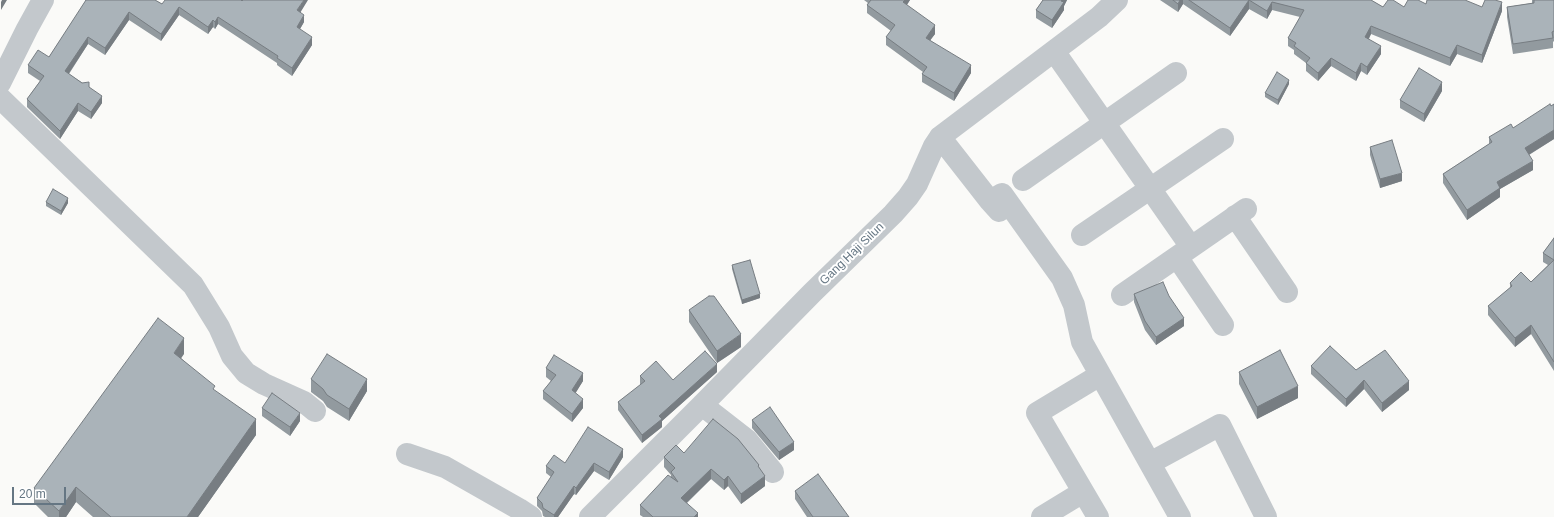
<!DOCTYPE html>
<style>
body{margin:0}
#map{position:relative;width:1554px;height:517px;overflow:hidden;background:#fafaf8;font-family:Arial,sans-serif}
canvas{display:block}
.scale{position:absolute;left:12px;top:487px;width:54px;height:18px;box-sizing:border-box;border:2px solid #657683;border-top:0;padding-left:5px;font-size:12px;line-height:14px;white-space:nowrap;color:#657683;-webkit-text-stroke:3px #fff;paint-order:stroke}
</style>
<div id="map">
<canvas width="1554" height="517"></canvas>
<div class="scale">20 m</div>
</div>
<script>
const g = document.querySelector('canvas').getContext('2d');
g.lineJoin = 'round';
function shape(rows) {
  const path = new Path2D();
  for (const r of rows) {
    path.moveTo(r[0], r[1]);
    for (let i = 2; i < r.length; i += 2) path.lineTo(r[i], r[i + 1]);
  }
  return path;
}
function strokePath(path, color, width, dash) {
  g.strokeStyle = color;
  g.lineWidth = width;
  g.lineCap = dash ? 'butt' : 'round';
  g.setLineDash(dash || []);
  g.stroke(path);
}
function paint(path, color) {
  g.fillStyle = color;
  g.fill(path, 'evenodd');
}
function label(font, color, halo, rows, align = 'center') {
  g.font = font + ' Arial,sans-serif';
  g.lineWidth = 4;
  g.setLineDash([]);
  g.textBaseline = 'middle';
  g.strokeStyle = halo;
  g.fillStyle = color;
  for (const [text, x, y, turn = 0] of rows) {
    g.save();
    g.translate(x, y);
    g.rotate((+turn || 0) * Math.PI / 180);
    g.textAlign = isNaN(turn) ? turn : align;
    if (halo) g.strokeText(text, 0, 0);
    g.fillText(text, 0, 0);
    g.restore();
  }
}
strokePath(shape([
 [1054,51,1191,247],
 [0,83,27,29,43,0],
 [0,98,193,285,219,327,232,356,246,373,264,384,304,402,315,411],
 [940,137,990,201,999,211],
 [1023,180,1176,73],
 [990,201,1002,194,1062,278,1074,305,1082,342,1180,517],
 [1235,216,1287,292],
 [1082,235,1223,139],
 [1177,257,1223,325],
 [1122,295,1246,209],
 [702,405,747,440,773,472],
 [407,454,445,467,519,509,531,517],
 [1150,463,1220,425,1266,517],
 [590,517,702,405,812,293,893,214,908,197,917,184,934,146,940,137,1099,17,1117,0],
 [1042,517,1083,492],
 [1098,517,1037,413,1100,375]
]), '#c3c8cc', 22);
paint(shape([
 [85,0,155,0,162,4,242,1,300,12,304,22,300,29,312,45,292,76,277,65,277,63,218,24,215,29,213,27,208,34,179,15,161,41,129,20,105,55,88,44,69,74,89,87,102,103,91,119,78,111,60,139,27,107,27,99,40,81,28,73,28,65,49,57,86,1],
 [864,0,910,0,907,5,935,34,930,40,971,73,954,101,922,82,922,74,923,72,886,45,886,37,891,31,867,13,867,5,868,3],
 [1043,0,1067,0,1064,6,1064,10,1052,28,1036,18,1036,10],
 [1160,0,1371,0,1383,7,1404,7,1426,4,1482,7,1502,11,1482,63,1457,54,1450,66,1371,34,1369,39,1381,54,1367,75,1361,71,1356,81,1331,66,1318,81,1306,71,1306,63,1294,54,1294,50,1288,46,1288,38,1300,17,1272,10,1267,19,1249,9,1230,36,1183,4,1178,12],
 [1532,0,1554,0,1554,41,1553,42,1553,48,1513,54,1507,17,1507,7,1532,3],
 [1289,84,1278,105,1265,97,1265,93],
 [1442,91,1424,122,1400,108,1400,100],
 [1554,104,1554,139,1529,155,1533,170,1500,189,1500,197,1467,220,1443,183,1443,174,1489,144,1489,137,1513,128],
 [1370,147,1402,181,1380,188,1370,155],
 [46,202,68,203,61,215,46,206],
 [1554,238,1554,371,1531,334,1515,347,1488,315,1488,306,1510,288,1510,283,1531,282,1548,265,1543,262,1543,253],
 [732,265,760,298,742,304,732,269],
 [1134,294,1169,296,1184,326,1156,345,1145,330,1134,302],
 [689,310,741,347,717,363,689,322],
 [184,354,181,358,215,391,256,435,198,517,93,517,76,502,66,517,48,517,34,503,34,488],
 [1311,366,1356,370,1409,390,1382,412,1364,389,1346,407,1311,374],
 [546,368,583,381,575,393,583,408,572,422,543,399,543,391,551,381,546,377],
 [717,372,662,421,662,427,642,443,618,410,618,402,641,385,640,384,640,376,673,380],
 [1239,372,1298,398,1257,419,1239,384],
 [311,379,367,391,349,421,327,407,323,401,311,392],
 [262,408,300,421,290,436,262,416],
 [752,420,794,450,779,460,752,428],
 [684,453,759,467,765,486,741,504,728,486,724,490,711,479,687,503,698,517,643,517,640,515,640,505,671,477,671,475,664,467,664,457],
 [623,457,609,480,594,471,576,495,574,494,558,517,545,517,543,516,542,511,537,506,537,498,551,477,546,473,546,466,565,463],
 [795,491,849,517,807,517,795,499]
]), '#929a9f');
paint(shape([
 [2,0,7,0,1,10,1,2],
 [304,0,308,0,297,18,297,10],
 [905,0,910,0,903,10,903,2],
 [1062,0,1067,0,1064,6,1064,10,1052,28,1052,20],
 [1180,0,1183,0,1183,4,1178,12,1178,4],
 [1249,0,1249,9,1230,36,1230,28],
 [1272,2,1272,10,1267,19,1267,11],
 [1502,2,1502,11,1482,63,1482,55],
 [179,7,179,15,161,41,161,34],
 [129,12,129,20,105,55,105,48],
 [304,15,304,22,297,34,297,27],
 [218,17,218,24,215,29,215,22],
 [213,20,213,27,208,34,208,27],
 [935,25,935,34,926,46,926,38],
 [1371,26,1371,34,1365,45,1365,37],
 [88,37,88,44,65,79,65,71],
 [312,37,312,45,292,76,292,68],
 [1457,45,1457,54,1450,66,1450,58],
 [1381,46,1381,54,1367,75,1367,67],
 [1331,58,1331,66,1318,81,1318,73],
 [1361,63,1361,71,1356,81,1356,73],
 [971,65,971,73,954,101,954,93],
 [1289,80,1289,84,1278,105,1278,100],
 [1442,82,1442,91,1424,122,1424,114],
 [102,96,102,103,91,119,91,112],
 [78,103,78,111,60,139,60,131],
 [1554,130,1554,139,1525,157,1525,148],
 [1533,161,1533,170,1500,189,1500,197,1467,220,1467,210,1497,182],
 [1402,173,1402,181,1380,188,1380,179],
 [68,198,68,203,61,215,61,211],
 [760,294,760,298,742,304,742,300],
 [1184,318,1184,326,1156,345,1156,337],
 [1531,325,1531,334,1515,347,1515,338],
 [741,334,741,347,717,363,717,351],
 [184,338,184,354,174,368,174,353],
 [717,364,717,372,662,421,662,427,642,443,642,435,659,416],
 [583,373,583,381,572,399,572,390],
 [367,379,367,391,349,421,349,409],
 [1364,380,1364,389,1346,407,1346,399],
 [1409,381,1409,390,1382,412,1382,403],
 [1298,386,1298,398,1257,419,1257,407],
 [583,399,583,408,572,422,572,414],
 [300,413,300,421,290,436,290,427],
 [256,419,256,435,198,517,187,517],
 [794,442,794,450,779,460,779,452],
 [623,449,623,457,609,480,609,472],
 [594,463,594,471,576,495,576,488],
 [711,469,711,479,681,508,681,498],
 [728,476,728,486,724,490,724,480],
 [765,476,765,486,741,504,741,494],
 [574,486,574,494,558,517,554,517,554,515],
 [76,487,76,502,66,517,59,517,59,511],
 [698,513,698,517,694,517]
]), '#777d82');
const building = shape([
 [86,0,155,0,162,4,165,0,241,0,242,1,243,0,304,0,297,10,304,15,297,27,312,37,292,68,277,58,278,56,218,17,215,22,213,20,208,27,179,7,161,34,129,12,105,48,88,37,65,71,82,83,89,82,89,87,102,96,91,112,78,103,60,131,27,99,44,76,28,65,38,50,49,57,86,0],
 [871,0,905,0,903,2,935,25,926,38,971,65,954,93,922,74,927,67,886,37,895,25,867,5,871,0],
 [1043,0,1062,0,1061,1,1064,2,1052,20,1036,10,1043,0],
 [1173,0,1180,0,1178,4,1173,0],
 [1189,0,1371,0,1383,7,1388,0,1393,0,1404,7,1408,0,1418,0,1426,4,1427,0,1465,0,1482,7,1485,0,1495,0,1502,2,1482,55,1457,45,1450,58,1371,26,1365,37,1381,46,1367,67,1361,63,1356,73,1331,58,1318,73,1306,63,1310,58,1294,46,1296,43,1288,38,1304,10,1272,2,1267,11,1249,0,1230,28,1189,0],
 [1534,0,1554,0,1554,31,1552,32,1553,38,1513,44,1507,7,1534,3,1534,0],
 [1419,68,1442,82,1424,114,1400,100,1419,68],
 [1277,72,1289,80,1278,100,1265,93,1277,72],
 [1550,104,1551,106,1554,104,1554,130,1525,148,1533,161,1497,182,1500,188,1467,210,1443,174,1492,142,1489,137,1511,124,1513,128,1550,104],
 [1392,140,1402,173,1380,179,1370,147,1392,140],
 [53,189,68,198,61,211,46,202,53,189],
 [1554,238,1554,362,1531,325,1515,338,1488,306,1512,286,1510,283,1521,272,1531,282,1554,260,1543,253,1554,238],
 [750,260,760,294,742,300,732,265,750,260],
 [1163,282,1169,296,1184,318,1156,337,1145,321,1134,294,1163,282],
 [709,296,714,296,741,334,717,351,689,310,709,296],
 [158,318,184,338,174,353,215,386,213,389,256,419,187,517,111,517,76,487,59,511,34,488,158,318],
 [1330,346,1356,370,1385,350,1409,381,1382,403,1364,380,1346,399,1311,366,1330,346],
 [1280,350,1298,386,1257,407,1239,372,1280,350],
 [705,351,717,364,659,416,662,419,642,435,618,402,645,381,640,376,656,361,673,380,705,351],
 [327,354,367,379,349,409,327,395,323,389,311,379,327,354],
 [554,355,583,373,572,390,583,399,572,414,543,391,556,375,546,368,554,355],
 [272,393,300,413,290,427,262,408,272,393],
 [770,407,794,442,779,452,752,420,770,407],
 [713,419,738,439,759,465,758,466,765,476,741,494,728,476,724,480,711,469,681,498,698,513,694,517,653,517,640,505,668,475,678,482,671,472,675,468,664,457,676,445,684,453,713,419],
 [588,427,623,449,609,472,594,463,576,488,574,486,554,515,543,508,542,503,537,498,554,472,546,466,554,455,565,463,588,427],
 [818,474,849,517,813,517,795,491,818,474]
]);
paint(building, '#aab3b9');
strokePath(building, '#777d82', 1);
label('12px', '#657683', '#fff', [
 ["Gang Haji Silun",852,254,-44]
]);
</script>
